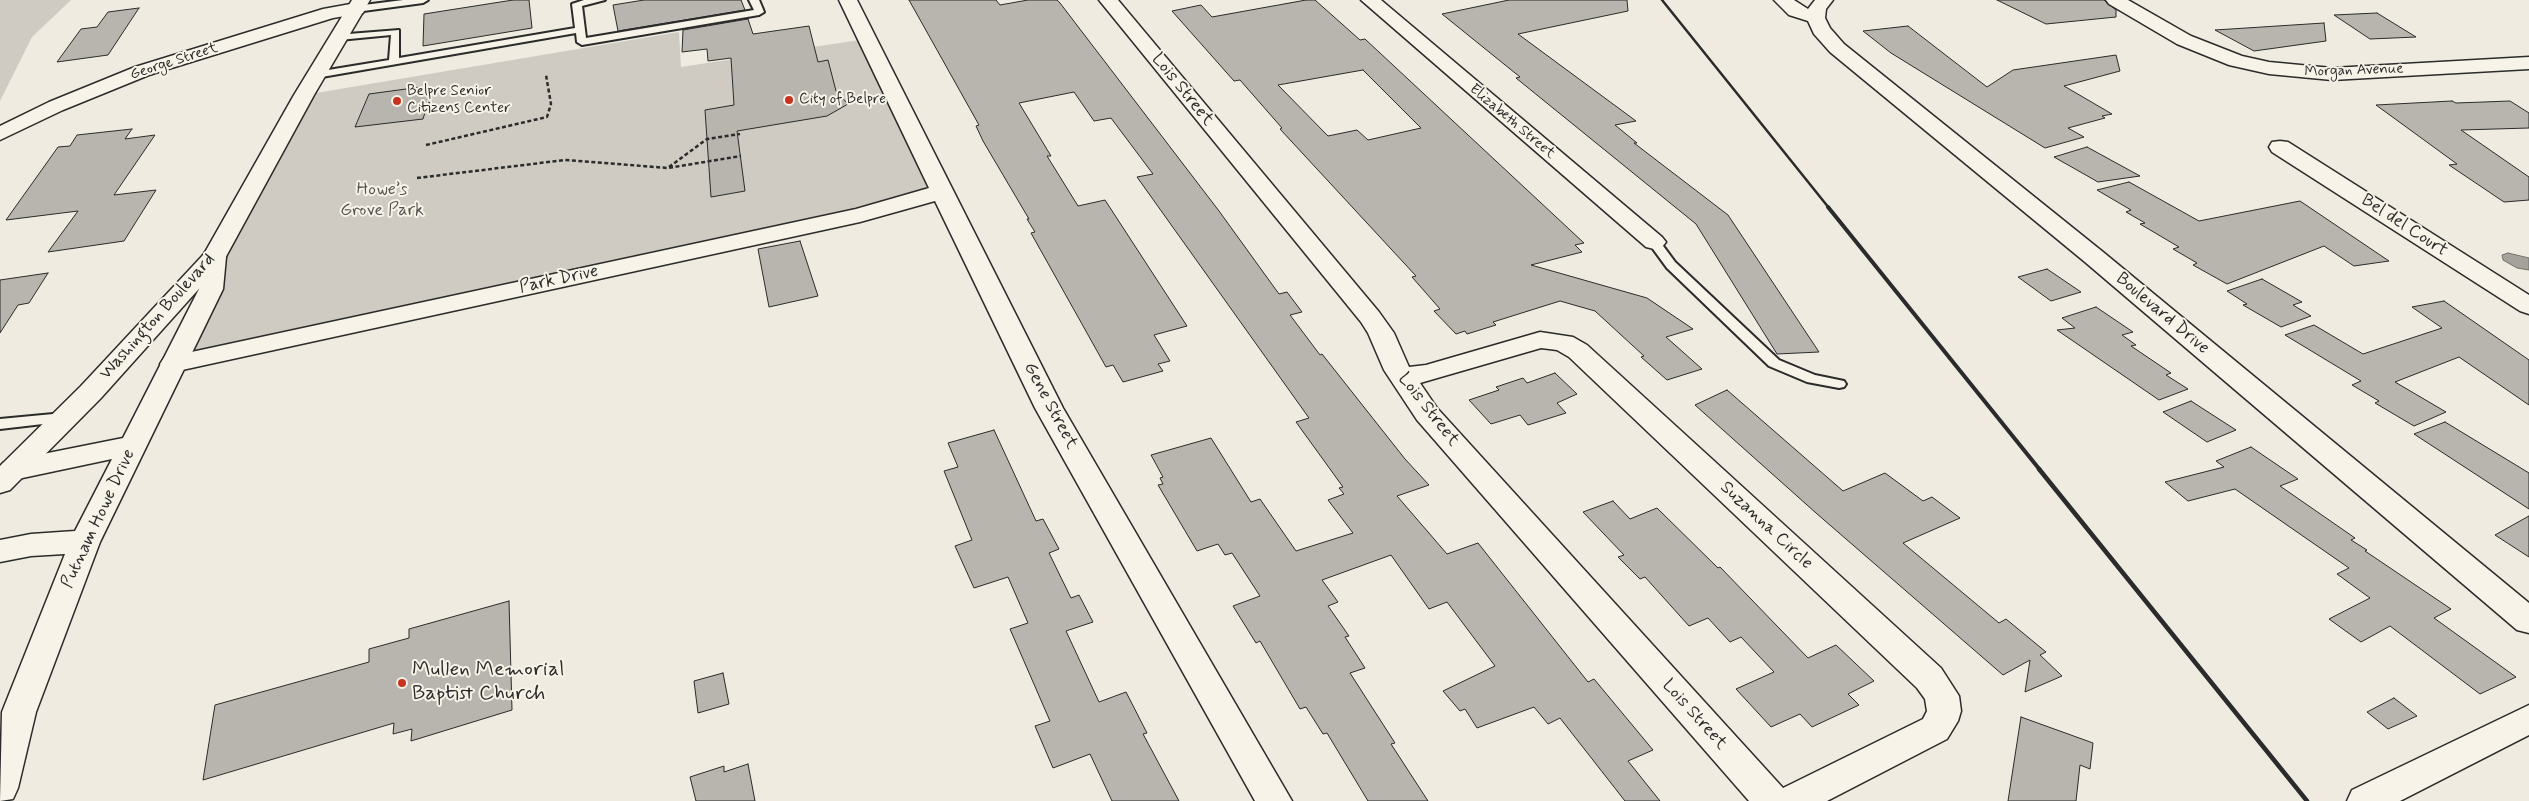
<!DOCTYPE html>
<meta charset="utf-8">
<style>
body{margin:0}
canvas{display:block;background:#efebe0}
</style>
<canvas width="2529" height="801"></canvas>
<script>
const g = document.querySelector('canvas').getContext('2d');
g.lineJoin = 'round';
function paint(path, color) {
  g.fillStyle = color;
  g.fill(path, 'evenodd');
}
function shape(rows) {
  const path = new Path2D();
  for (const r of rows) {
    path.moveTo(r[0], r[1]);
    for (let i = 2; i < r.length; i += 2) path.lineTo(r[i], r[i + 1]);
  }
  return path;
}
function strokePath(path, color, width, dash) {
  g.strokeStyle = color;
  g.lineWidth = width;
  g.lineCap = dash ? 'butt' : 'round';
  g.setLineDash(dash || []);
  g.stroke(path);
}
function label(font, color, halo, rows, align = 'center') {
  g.font = font + ' Mynerve,sans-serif';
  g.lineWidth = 4;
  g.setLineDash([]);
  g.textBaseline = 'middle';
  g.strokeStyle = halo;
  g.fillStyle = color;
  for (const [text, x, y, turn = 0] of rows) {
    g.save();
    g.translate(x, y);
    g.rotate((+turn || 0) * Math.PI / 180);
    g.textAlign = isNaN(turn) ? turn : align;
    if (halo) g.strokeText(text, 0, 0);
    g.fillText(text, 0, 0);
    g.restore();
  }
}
paint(shape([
 [0,0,71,0,32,37,0,101],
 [679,32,681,67,866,39,944,191,173,364,214,257,304,95]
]), '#cfcbc2');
const water = shape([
 [2508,253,2529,258,2529,270,2517,268,2503,260,2502,255,2508,253]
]);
paint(water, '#a4a29a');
strokePath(water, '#74726e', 1);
const building = shape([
 [513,0,529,0,532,28,423,46,424,14,513,0],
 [644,0,741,0,745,10,618,31,613,5,644,0],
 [909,0,996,0,1000,5,1028,0,1057,0,1060,3,1219,211,1279,294,1287,292,1302,312,1290,315,1320,355,1322,354,1405,459,1429,485,1397,496,1447,554,1478,543,1588,682,1594,679,1653,750,1628,761,1660,801,1625,801,1560,718,1548,724,1534,707,1477,728,1465,709,1460,711,1443,691,1495,666,1447,602,1429,609,1391,555,1322,580,1338,602,1328,606,1349,636,1345,637,1365,668,1350,673,1395,743,1391,744,1428,801,1368,801,1327,733,1323,734,1306,707,1300,709,1260,641,1256,643,1233,606,1260,596,1232,553,1225,555,1218,544,1197,551,1158,485,1163,484,1160,478,1163,477,1151,455,1211,438,1251,502,1260,499,1296,551,1353,533,1328,500,1344,494,1339,488,1343,487,1296,422,1309,418,1137,177,1153,174,1111,118,1094,121,1074,92,1019,103,1051,156,1047,156,1078,206,1105,200,1187,326,1154,335,1170,361,1158,364,1163,371,1123,382,1113,365,1106,367,1031,233,1035,232,1027,219,1029,219,983,141,976,126,979,125,909,0],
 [1306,0,1315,0,1360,40,1365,39,1584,243,1575,245,1582,252,1531,265,1647,298,1693,329,1666,337,1702,369,1667,380,1641,357,1644,356,1595,311,1560,301,1493,322,1496,325,1467,334,1465,331,1456,334,1434,311,1440,309,1412,277,1416,276,1280,129,1282,128,1240,80,1234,81,1172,11,1201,5,1212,17,1306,0],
 [1363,70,1421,128,1368,140,1357,130,1328,136,1278,85,1363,70],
 [1509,0,1627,0,1628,11,1518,34,1636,121,1615,125,1637,143,1634,143,1728,215,1819,352,1777,354,1696,224,1516,78,1520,77,1442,14,1509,0],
 [1997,0,2104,0,2116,10,2116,17,2046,24,1997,0],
 [139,8,108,55,57,62,81,29,97,27,108,12,139,8],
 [2377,13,2416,37,2370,39,2334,15,2377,13],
 [748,19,753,34,809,26,818,62,828,60,836,91,848,104,827,116,737,131,745,191,711,197,705,110,734,105,731,58,708,61,707,49,682,52,683,30,748,19],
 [2324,23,2326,41,2254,51,2215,30,2324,23],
 [1908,26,1987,87,2013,70,2116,55,2120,71,2064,86,2112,114,2102,116,2105,118,2068,128,2084,137,2045,148,1891,53,1863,31,1908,26],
 [421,87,419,92,432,90,423,119,355,127,369,94,421,87],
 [2452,101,2456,103,2510,101,2529,113,2529,128,2461,130,2529,177,2529,200,2504,202,2449,165,2457,164,2376,105,2452,101],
 [132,129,125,139,155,135,114,195,156,190,124,241,48,252,78,211,6,220,58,147,70,146,77,135,132,129],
 [2087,147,2140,176,2098,182,2054,157,2087,147],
 [2129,182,2199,221,2300,201,2389,261,2354,266,2324,246,2227,284,2193,265,2197,263,2173,249,2179,247,2140,224,2145,223,2126,212,2131,210,2097,190,2129,182],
 [800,241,818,296,769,307,758,249,800,241],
 [2047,269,2081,292,2051,301,2018,277,2047,269],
 [48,273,29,303,18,305,0,333,0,280,48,273],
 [2262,279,2302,302,2293,305,2311,316,2281,327,2243,305,2247,304,2227,291,2262,279],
 [2444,301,2529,360,2529,405,2459,357,2395,382,2446,412,2414,426,2375,403,2379,401,2352,385,2361,381,2285,335,2314,325,2363,354,2442,328,2412,307,2444,301],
 [2096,307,2133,332,2122,335,2136,345,2131,346,2171,373,2166,375,2188,389,2159,400,2057,330,2075,328,2062,318,2096,307],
 [1555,373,1577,394,1557,403,1566,413,1528,425,1520,415,1491,424,1469,400,1499,390,1496,387,1523,378,1527,383,1555,373],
 [1727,390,1843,491,1885,473,1923,501,1932,497,1960,518,1903,543,1999,623,2006,619,2046,652,2040,655,2062,676,2025,692,2030,660,2003,675,1816,513,1695,405,1727,390],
 [2191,401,2236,430,2207,442,2163,412,2191,401],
 [2445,422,2529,473,2529,509,2414,434,2445,422],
 [994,430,1036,521,1043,519,1059,549,1049,553,1071,598,1079,595,1093,622,1066,631,1099,702,1126,692,1147,733,1143,734,1179,801,1112,801,1090,754,1053,768,1035,726,1050,721,1010,629,1028,623,1008,577,974,588,955,546,972,540,944,471,958,467,948,443,994,430],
 [2251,447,2298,479,2280,486,2355,538,2351,540,2367,550,2365,551,2451,609,2434,618,2516,677,2480,694,2390,626,2361,642,2329,619,2370,598,2337,574,2349,568,2235,489,2188,501,2165,482,2224,467,2216,461,2251,447],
 [1613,501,1630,519,1657,508,1718,568,1720,567,1808,658,1836,645,1874,681,1848,694,1859,705,1812,727,1800,714,1771,727,1736,689,1774,672,1741,637,1730,642,1708,618,1689,626,1645,577,1640,579,1618,557,1624,555,1583,512,1613,501],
 [2529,516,2529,557,2495,535,2529,516],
 [509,601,512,710,411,741,412,729,393,734,394,723,203,780,215,705,369,662,369,649,409,638,409,629,509,601],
 [723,673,729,704,698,713,694,681,723,673],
 [2394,698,2417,716,2388,729,2367,712,2394,698],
 [2021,717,2093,743,2090,769,2080,765,2076,801,2008,801,2021,717],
 [748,764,755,801,696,801,690,777,724,766,724,772,748,764]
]);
paint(building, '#b8b5ae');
strokePath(building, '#2b2b2b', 1);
const service = shape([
 [403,0,428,0,423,3,356,12,351,9,356,6,403,0],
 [584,0,605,0,582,6,586,38,754,10,749,0,759,0,764,12,759,15,582,45,577,42,576,33,316,78,311,75,316,72,389,60,391,35,339,40,336,39,336,35,399,30,399,58,575,28,572,4,584,0],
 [1654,238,1658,239,1675,262,1779,360,1815,375,1844,381,1846,384,1844,387,1839,388,1807,382,1769,366,1667,268,1648,242,1654,238],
 [64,413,69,415,71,418,69,421,0,429,0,419,64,413]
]);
const minor = shape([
 [839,0,857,0,1063,408,1292,801,1255,801,1035,408,935,201,860,222,173,372,164,370,160,364,164,358,173,356,856,209,929,188,839,0],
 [1099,0,1118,0,1379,312,1394,333,1409,367,1426,365,1540,332,1573,337,1587,345,1941,668,1959,696,1961,711,1958,721,1947,739,1827,801,1749,801,1417,420,1384,370,1368,333,1361,322,1099,0],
 [1541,348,1557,350,1569,357,1917,688,1925,699,1927,711,1923,719,1783,788,1437,408,1420,383,1541,348],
 [1361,0,1381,0,1662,237,1666,242,1662,247,1654,249,1646,247,1361,0],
 [1774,0,1794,0,1808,9,1815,0,1833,0,1826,9,1825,18,1830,28,1844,44,2103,252,2529,603,2529,633,2517,630,2085,262,1830,52,1814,34,1808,21,1789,15,1774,0],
 [2106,0,2128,0,2191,36,2242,56,2269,62,2332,68,2529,57,2529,69,2332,80,2269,74,2229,65,2177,44,2109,4,2106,0],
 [2280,141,2288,142,2529,295,2529,314,2520,311,2272,152,2269,147,2272,142,2280,141]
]);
const tertiary = shape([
 [356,3,363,5,365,9,363,13,333,18,149,75,63,110,0,140,0,126,49,102,135,67,323,9,356,3],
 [214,250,223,252,226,257,223,289,100,542,36,712,18,788,13,799,0,801,2,712,65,554,31,556,0,562,0,540,31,534,75,531,112,459,13,480,3,477,0,467,3,463,13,460,123,438,199,289,202,257,205,252,214,250],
 [2529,705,2529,735,2400,801,2347,801,2352,790,2529,705]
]);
const primary = shape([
 [352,0,370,0,314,95,223,262,101,398,10,490,0,493,0,466,81,386,204,254,294,95,352,0]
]);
strokePath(service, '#2b2b2b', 4);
strokePath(minor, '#2b2b2b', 3);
strokePath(tertiary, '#2b2b2b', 3);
strokePath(primary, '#2b2b2b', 3);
strokePath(shape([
 [426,145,547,117,551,104,546,75],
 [669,167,707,139,740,134],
 [417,178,565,160,668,168,741,156]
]), '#2b2b2b', 2.5, [4, 2.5]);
paint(service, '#f7f3e8');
paint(minor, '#f7f3e8');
paint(tertiary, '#f7f3e8');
paint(primary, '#f7f3e8');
strokePath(shape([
 [1662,0,1829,208]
]), '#2b2b2b', 2.5);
strokePath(shape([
 [1828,207,2040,470]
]), '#2b2b2b', 4);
strokePath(shape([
 [2039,469,2307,801]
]), '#2b2b2b', 4.5);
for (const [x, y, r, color] of [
 [789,100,5,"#c8321e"],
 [397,101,5,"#c8321e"],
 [402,683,5,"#c8321e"]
]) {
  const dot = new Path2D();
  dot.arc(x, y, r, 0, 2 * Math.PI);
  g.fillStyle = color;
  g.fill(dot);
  strokePath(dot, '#f7f3e8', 2);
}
label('15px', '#2b2b2b', '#f7f3e8', [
 ["George Street",174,62,-18],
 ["Morgan Avenue",2354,71,-2],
 ["Elizabeth Street",1512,122,40]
]);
label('15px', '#2b2b2b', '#f7f3e8', [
 ["Belpre Senior",407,92],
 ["Citizens Center",407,109],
 ["City of Belpre",799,100]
], 'left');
label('18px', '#2b2b2b', '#f7f3e8', [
 ["Lois Street",1182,90,51],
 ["Bel del Court",2404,226,33],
 ["Park Drive",559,280,-12],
 ["Boulevard Drive",2162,314,40],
 ["Washington Boulevard",158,317,-48],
 ["Gene Street",1050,406,62],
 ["Lois Street",1428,410,52],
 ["Putnam Howe Drive",99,519,-65],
 ["Suzanna Circle",1766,526,43],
 ["Lois Street",1694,715,48]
]);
label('18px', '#545351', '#f7f3e8', [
 ["Howe’s",382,190],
 ["Grove Park",382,211]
]);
label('21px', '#2b2b2b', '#f7f3e8', [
 ["Mullen Memorial",412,671],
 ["Baptist Church",412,695]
], 'left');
</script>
